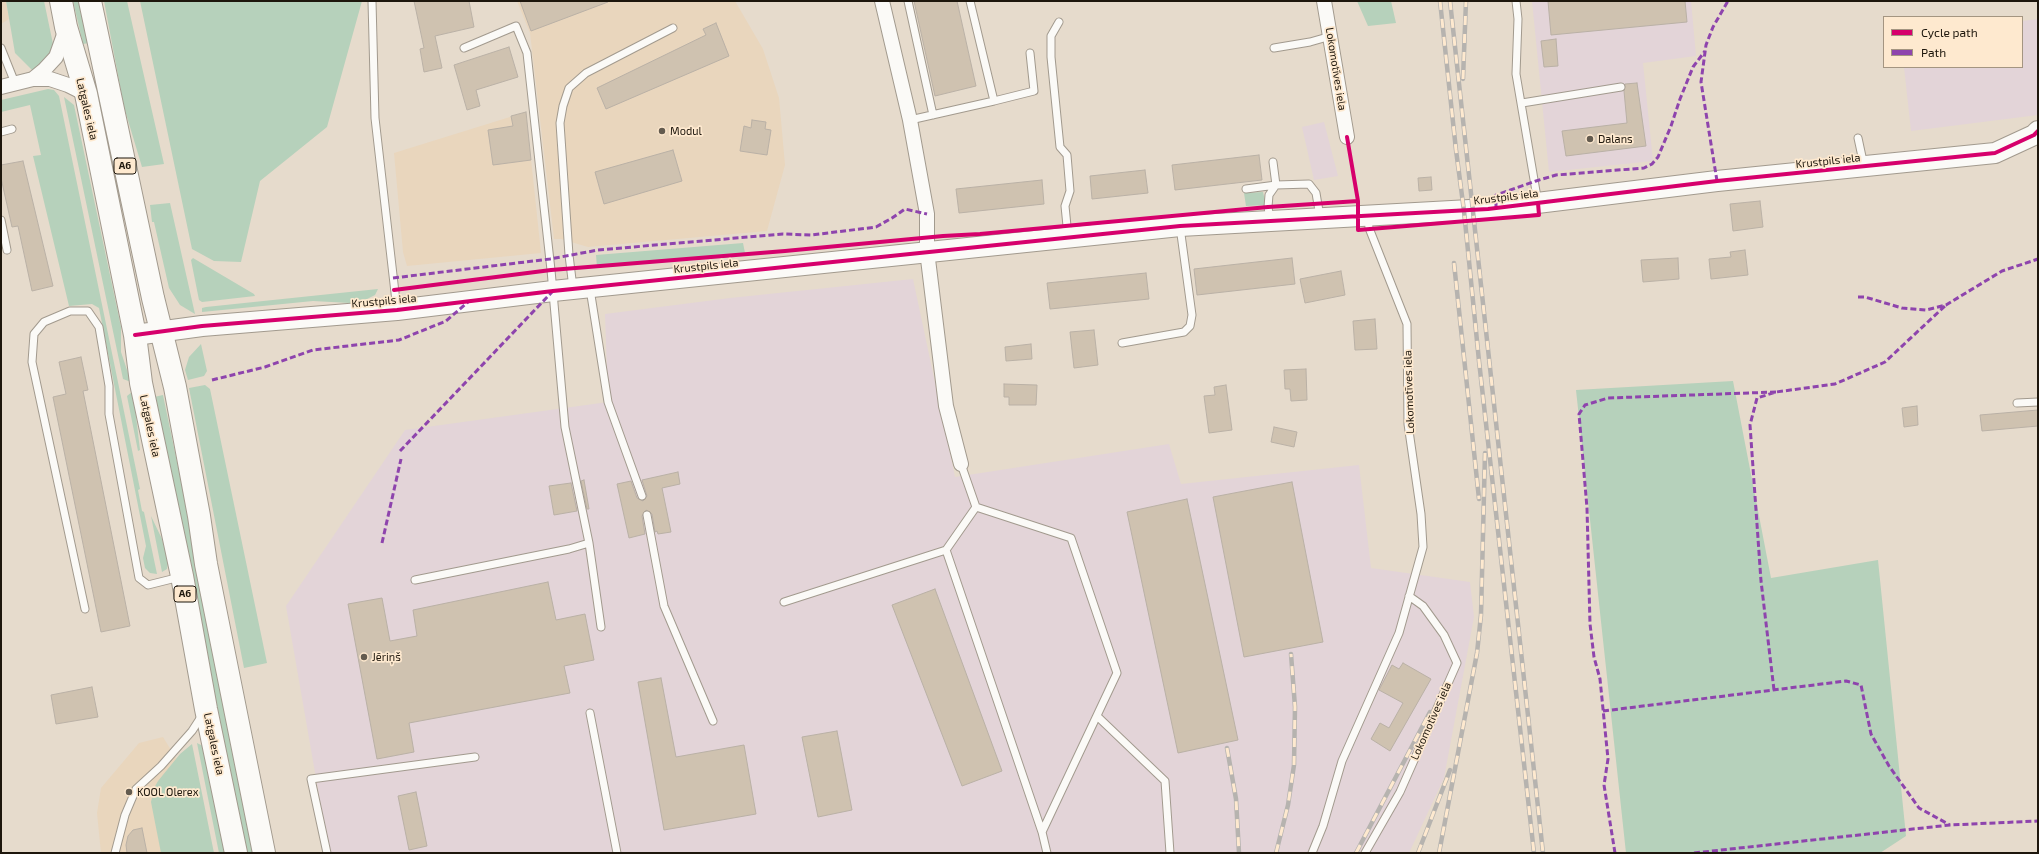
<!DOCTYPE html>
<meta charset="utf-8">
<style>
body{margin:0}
#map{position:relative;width:2039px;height:854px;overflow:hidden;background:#e6dbcc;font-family:"Exo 2",sans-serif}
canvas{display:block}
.frame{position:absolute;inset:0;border:2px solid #1d160c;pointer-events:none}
.legend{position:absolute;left:1883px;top:16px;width:140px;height:52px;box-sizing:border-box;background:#fee9cf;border:1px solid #a49581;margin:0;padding:5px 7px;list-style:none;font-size:12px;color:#1d160c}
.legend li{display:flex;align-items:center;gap:8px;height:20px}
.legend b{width:20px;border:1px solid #a49581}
</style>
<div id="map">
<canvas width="2039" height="854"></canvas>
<div class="frame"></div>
<ul class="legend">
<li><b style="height:5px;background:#d6006c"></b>Cycle path</li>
<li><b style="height:5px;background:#8e44ad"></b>Path</li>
</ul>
</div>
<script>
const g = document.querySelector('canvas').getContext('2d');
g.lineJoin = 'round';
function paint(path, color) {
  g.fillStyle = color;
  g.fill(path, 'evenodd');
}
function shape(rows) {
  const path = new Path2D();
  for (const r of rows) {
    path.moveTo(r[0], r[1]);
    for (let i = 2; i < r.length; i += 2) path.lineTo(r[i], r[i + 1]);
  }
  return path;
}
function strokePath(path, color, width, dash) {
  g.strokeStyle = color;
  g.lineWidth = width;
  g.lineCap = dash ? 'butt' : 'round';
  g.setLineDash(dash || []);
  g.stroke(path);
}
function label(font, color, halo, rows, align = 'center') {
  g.font = font + ' "Exo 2",sans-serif';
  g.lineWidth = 3.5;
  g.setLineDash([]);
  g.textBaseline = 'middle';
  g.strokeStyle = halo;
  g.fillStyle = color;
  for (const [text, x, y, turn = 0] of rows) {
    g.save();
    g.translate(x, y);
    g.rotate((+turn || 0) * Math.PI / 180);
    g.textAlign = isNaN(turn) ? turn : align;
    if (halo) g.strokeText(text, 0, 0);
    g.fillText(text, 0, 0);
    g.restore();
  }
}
paint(shape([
 [1,1,6,1,9,19,1,24],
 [517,1,735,1,763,49,779,98,785,165,767,231,588,247,561,239,554,239,530,33],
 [526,112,541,253,407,266,403,252,394,153],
 [163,737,177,760,167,853,101,853,97,813,101,788,139,743]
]), '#e9d6bd');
paint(shape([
 [1532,1,1691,1,1696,56,1643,63,1653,161,1549,172],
 [2038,19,2038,115,1911,131,1904,67,2022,67,2022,21],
 [1324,122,1338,176,1314,180,1302,127],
 [913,279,955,477,1169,444,1181,484,1359,465,1371,568,1470,582,1474,617,1444,778,1409,853,329,853,286,606,405,430,608,402,605,314,730,298]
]), '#e3d4d8');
paint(shape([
 [6,1,44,1,53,44,46,62,36,69,32,70,15,53],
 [73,1,81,1,89,43,83,44],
 [104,1,127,1,164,164,142,167,124,107],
 [140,1,362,1,327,127,260,181,241,262,214,261,192,249],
 [1357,1,1391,1,1396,23,1368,26],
 [48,89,54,90,59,96,140,489,138,490,142,511,144,512,157,574,150,573,145,568,143,558,146,546,99,308,92,304,69,306,33,156,41,155,30,105,1,112,1,100],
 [64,97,74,105,121,327,121,352,131,382,123,379],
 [1263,192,1266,205,1246,206,1244,193],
 [170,203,195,314,180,305,169,288,154,222,152,222,150,205],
 [743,243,745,253,597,267,596,255],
 [193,258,254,294,255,296,202,302,199,300,191,260],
 [378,289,375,295,367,299,350,303,313,301,202,312,202,308,206,307],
 [201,344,207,371,204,376,188,380,185,370,189,357],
 [1733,381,1771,578,1878,560,1906,836,1880,853,1626,853,1576,390],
 [205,385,210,389,267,663,244,668,189,388],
 [133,391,140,450,138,451,127,396],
 [163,395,182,486,204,612,254,853,247,853,154,397],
 [151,516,162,539,168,563,167,569,162,572],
 [197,743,205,747,226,853,219,853],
 [192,744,214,853,161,853,151,802,154,788,158,781,180,754]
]), '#b6d1bb');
const building = shape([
 [414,1,469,1,474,27,435,36,442,68,424,72,420,49,424,48,414,1],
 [520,1,608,1,608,2,531,31,520,1],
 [914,1,957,1,976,86,935,96,914,1],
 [1548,1,1685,1,1687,22,1551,35,1548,1],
 [716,23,729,56,606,109,597,88,706,35,703,29,716,23],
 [1556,39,1558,66,1544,67,1541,41,1556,39],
 [509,47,518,77,476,90,480,106,467,110,454,65,509,47],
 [1637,83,1646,146,1566,156,1562,131,1627,123,1624,91,1625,84,1637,83],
 [526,112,531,160,493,165,488,130,513,126,511,116,526,112],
 [752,120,766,122,765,129,771,130,767,155,740,151,744,126,751,128,752,120],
 [673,150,682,181,604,204,595,172,673,150],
 [1259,155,1262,180,1175,190,1172,165,1259,155],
 [23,161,53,286,32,291,18,226,12,227,1,178,1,165,23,161],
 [1145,170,1148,193,1092,199,1090,176,1145,170],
 [1431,177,1432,190,1419,191,1418,178,1431,177],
 [1042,180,1044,204,959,213,956,189,1042,180],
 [1760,201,1763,227,1733,231,1730,204,1760,201],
 [1745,250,1748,275,1711,279,1709,259,1731,257,1730,252,1745,250],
 [1292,258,1295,284,1197,295,1194,269,1292,258],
 [1678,258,1679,279,1643,282,1641,260,1678,258],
 [1341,271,1345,295,1305,303,1300,279,1341,271],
 [1146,273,1149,299,1050,309,1047,283,1146,273],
 [1375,319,1377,349,1355,350,1353,321,1375,319],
 [1094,330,1098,365,1074,368,1070,332,1094,330],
 [1031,344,1032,359,1006,361,1005,347,1031,344],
 [81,357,88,390,83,391,130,626,101,632,53,397,66,394,59,362,81,357],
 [1306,369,1307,400,1291,401,1290,389,1285,389,1284,370,1306,369],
 [1004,384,1037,385,1036,405,1009,405,1009,397,1004,397,1004,384],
 [1226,385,1232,430,1209,433,1204,396,1215,395,1214,387,1226,385],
 [1917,406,1918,425,1904,427,1902,408,1917,406],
 [2038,410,2038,426,1982,431,1980,415,2038,410],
 [1274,427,1297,432,1294,447,1271,442,1274,427],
 [678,472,680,484,662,488,671,532,658,534,657,531,655,532,652,514,646,510,642,516,645,534,629,538,617,484,631,481,637,498,643,501,647,496,642,480,678,472],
 [584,480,589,509,587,509,581,481,584,480],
 [1292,482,1323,642,1244,657,1213,497,1292,482],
 [571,483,577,511,554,515,549,486,571,483],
 [1187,499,1238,740,1178,753,1127,512,1187,499],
 [548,582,556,620,585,614,594,660,564,666,570,693,409,723,414,752,377,759,348,604,382,598,390,641,417,636,413,610,548,582],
 [935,589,1002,771,962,786,892,605,935,589],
 [1403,663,1431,679,1390,751,1371,739,1380,723,1389,728,1403,703,1379,690,1392,665,1399,669,1403,663],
 [661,678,676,757,744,745,756,814,664,830,638,682,661,678],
 [92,687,98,717,56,724,51,695,92,687],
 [837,731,852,810,818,817,802,737,837,731],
 [416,792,427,846,409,850,398,796,416,792],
 [142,828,147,853,127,853,126,845,128,836,133,830,142,828]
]);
paint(building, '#cfc2b0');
strokePath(building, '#bab1a6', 1);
const lane = shape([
 [372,1,375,118,397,310],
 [908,1,933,115],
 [1516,1,1518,19,1516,74,1538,203],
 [1059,22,1051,36,1051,57,1060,147,1067,155,1070,191,1065,206,1068,236],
 [1,48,15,83],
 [1274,48,1310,42,1331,36],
 [994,101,1034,91,1030,53],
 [1522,103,1621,87],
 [910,120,994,101,970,1],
 [1,132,12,129],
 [1858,138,1864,166],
 [1246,189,1276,185,1273,162],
 [1,220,7,250],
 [1270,220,1268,207,1269,195,1276,185,1309,184,1316,193,1320,217],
 [573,288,569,255,560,123,563,106,569,88,586,73,673,28],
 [590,289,608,402,642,496],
 [1122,343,1184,332,1190,326,1192,315,1180,227],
 [2017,403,2038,402],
 [961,464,976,507,946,550,1042,832,1047,853],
 [976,507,1071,538,1117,673,1042,832],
 [647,515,664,606,713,721],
 [589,543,601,627],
 [415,580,569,549,589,543,565,427,551,270,527,53,516,26,464,48],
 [784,602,946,550],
 [85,609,32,362,34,334,44,322,70,311,88,311,99,327,109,386,109,414,139,578,148,585,180,577],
 [590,713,617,853],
 [1097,716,1165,781,1170,853],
 [115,853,125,815,136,789,161,766,192,731,203,714],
 [327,853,311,779,475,757],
 [1312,853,1323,826,1342,761,1399,633,1423,547,1421,514,1408,424,1407,324,1369,228,1368,217],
 [1365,853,1400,792,1457,663,1444,635,1423,606,1409,596]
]);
const street = shape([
 [882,1,910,120,927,214,927,251,946,406,961,464],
 [1324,1,1347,137],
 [33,79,44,70,56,57,66,29],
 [1,87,33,79,50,79,68,85,86,94]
]);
const secondary = shape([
 [135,335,202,326,397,310,553,291,1180,226,1488,209,1717,181,1995,153,2034,135,2038,131]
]);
const highway = shape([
 [61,1,66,27,86,94,135,335,141,383,182,576,206,709,236,853],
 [90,1,153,298,175,387,199,516,206,564,264,853]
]);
strokePath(lane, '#a29a8e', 9);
strokePath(street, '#a29a8e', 16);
strokePath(secondary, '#a29a8e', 22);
strokePath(highway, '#a29a8e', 24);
strokePath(lane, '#fbfaf7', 7);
strokePath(street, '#fbfaf7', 14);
strokePath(secondary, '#fbfaf7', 20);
strokePath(highway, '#fbfaf7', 22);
const rail = shape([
 [1440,1,1456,150,1464,211,1479,361,1534,853],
 [1450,1,1543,853],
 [1463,79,1466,1],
 [1454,263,1479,499],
 [1227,748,1236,799,1239,853],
 [1276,853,1288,805,1294,765,1295,707,1291,654],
 [1356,853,1430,712],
 [1418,853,1450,770],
 [1439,853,1477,653,1481,615,1485,453]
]);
strokePath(rail, '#b6b3af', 4.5);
strokePath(rail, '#fee9cf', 3, [9]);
strokePath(shape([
 [1717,181,1701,82,1706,45,1713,27,1728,1],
 [1496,208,1496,195,1536,181,1556,175,1644,168,1652,164,1658,157,1671,126,1680,99,1693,67,1705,51],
 [393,278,550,259,598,250,783,234,812,235,876,227,892,218,905,209,927,214],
 [1858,297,1865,297,1902,308,1926,310,1946,305,2002,271,2038,259],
 [212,380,265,367,313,350,399,340,446,321,468,302],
 [400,451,552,292],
 [382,543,401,459],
 [1774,690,1761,581,1750,425,1757,398,1776,392,1835,384,1885,362,1946,305],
 [1603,711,1846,681,1861,685,1871,734,1889,766,1919,808,1950,825],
 [1615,853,1604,785,1608,759,1600,679,1594,657,1590,624,1587,508,1579,414,1585,405,1608,398,1776,392],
 [1694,853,1950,825,2038,821]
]), '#8e44ad', 3, [6, 3]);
strokePath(shape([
 [1347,137,1358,201],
 [394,290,551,270,785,251,943,236,980,234,1268,207,1358,201,1358,230,1539,215,1538,203],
 [135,335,202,326,397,310,553,291,1180,226,1488,209,1717,181,1995,153,2034,135,2038,131]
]), '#d6006c', 4);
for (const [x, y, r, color] of [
 [662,131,4,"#635b4f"],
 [1590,139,4,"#635b4f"],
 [364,657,4,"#635b4f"],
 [129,792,4,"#635b4f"]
]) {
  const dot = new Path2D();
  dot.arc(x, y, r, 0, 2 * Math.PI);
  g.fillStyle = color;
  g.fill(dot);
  strokePath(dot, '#fee9cf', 1.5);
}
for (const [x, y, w] of [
 [125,166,22],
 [185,594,22]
]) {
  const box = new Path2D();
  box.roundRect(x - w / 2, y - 8, w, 16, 3);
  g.fillStyle = '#fee9cf';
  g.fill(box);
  strokePath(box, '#1d160c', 1);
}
label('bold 10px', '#1d160c', null, [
 ["A6",125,166],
 ["A6",185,594]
]);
label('11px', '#1d160c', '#fee9cf', [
 ["Lokomotīves iela",1336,69,81],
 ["Latgales iela",87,109,77],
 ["Krustpils iela",1828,161,-6],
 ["Krustpils iela",1506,197,-7],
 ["Krustpils iela",706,266,-6],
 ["Krustpils iela",384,301,-5],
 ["Lokomotīves iela",1409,392,-92],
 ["Latgales iela",150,426,78],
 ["Lokomotīves iela",1431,721,-66],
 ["Latgales iela",214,744,78]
]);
label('11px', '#1d160c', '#fee9cf', [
 ["Modul",670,131],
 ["Dalans",1598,139],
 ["Jēriņš",372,657],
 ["KOOL Olerex",137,792]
], 'left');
</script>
